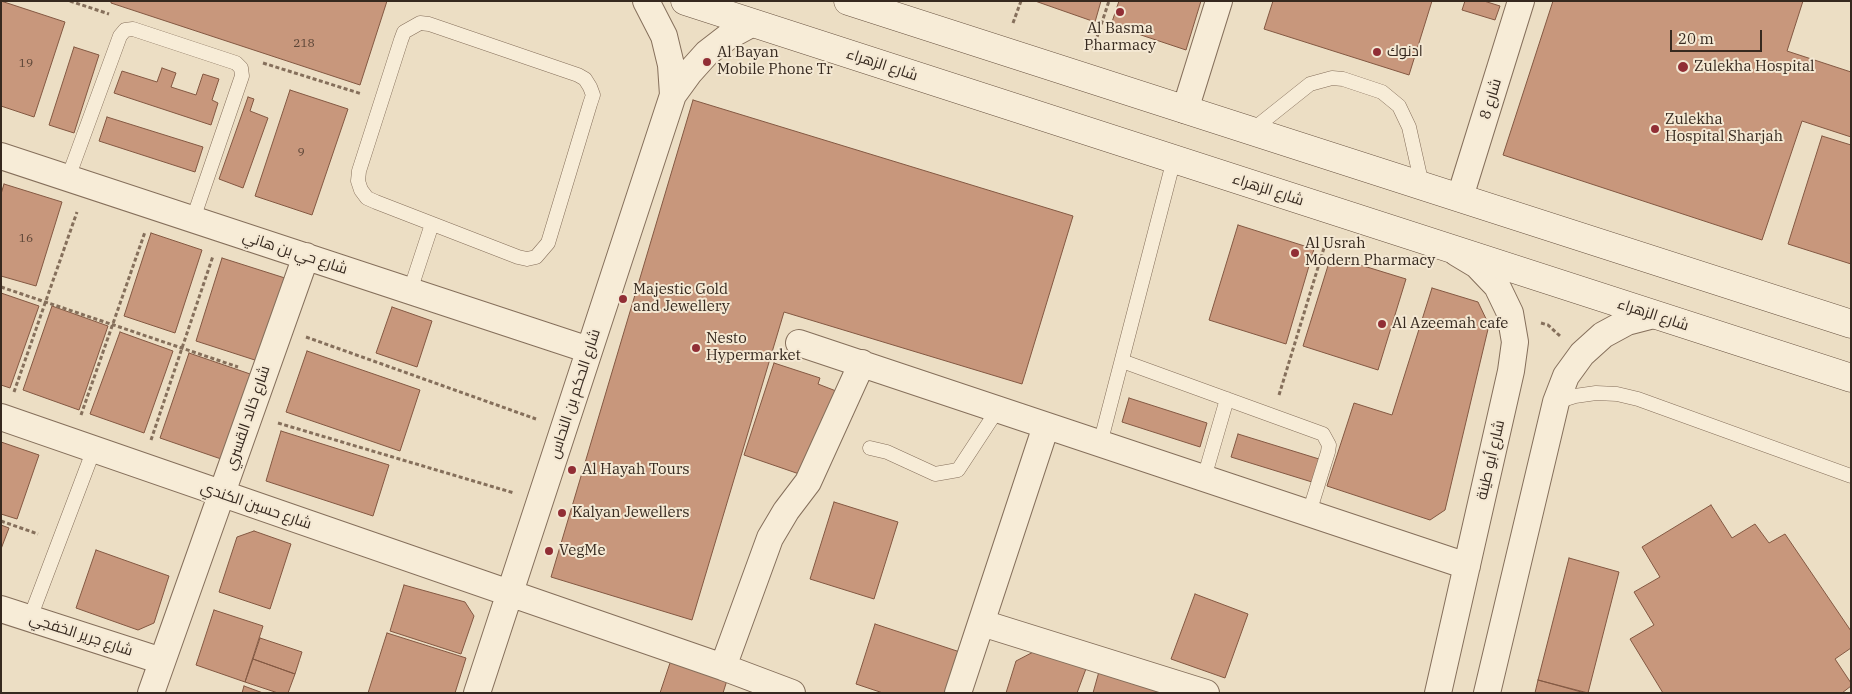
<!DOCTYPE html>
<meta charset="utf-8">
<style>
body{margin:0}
#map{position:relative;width:1852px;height:694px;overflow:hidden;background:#ecdec4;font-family:"IBM Plex Serif",serif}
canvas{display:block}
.frame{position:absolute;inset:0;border:2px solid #36291f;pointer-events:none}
.scale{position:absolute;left:1670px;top:30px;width:92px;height:22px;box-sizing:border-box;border:2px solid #36291f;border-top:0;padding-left:6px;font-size:15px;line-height:18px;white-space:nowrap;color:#36291f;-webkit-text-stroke:4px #f4e8d3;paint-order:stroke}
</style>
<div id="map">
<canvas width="1852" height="694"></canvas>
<div class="frame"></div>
<div class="scale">20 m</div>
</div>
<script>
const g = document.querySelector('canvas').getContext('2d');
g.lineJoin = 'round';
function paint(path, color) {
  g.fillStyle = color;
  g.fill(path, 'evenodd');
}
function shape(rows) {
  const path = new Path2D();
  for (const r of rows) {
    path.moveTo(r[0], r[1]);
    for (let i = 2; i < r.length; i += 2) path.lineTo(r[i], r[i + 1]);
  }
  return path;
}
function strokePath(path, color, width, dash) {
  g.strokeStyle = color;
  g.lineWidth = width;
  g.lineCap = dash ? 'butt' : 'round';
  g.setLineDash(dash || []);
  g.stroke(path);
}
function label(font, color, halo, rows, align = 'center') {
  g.font = font + ' "IBM Plex Serif",Cairo,serif';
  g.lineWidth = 4;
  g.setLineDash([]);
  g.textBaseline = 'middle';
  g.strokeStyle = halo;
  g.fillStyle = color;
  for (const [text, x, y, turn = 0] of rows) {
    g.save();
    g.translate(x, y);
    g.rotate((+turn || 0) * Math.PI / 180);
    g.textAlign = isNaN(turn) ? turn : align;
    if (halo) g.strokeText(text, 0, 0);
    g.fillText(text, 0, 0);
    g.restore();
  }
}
const building = shape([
 [1,1,65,22,34,117,1,106,1,1],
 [111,1,387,1,360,85,111,3,111,1],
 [1035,1,1101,1,1095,22,1035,1],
 [1119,1,1201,1,1186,50,1111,25,1119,1],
 [1273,1,1432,1,1409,75,1264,29,1273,1],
 [1465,1,1484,1,1500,6,1495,20,1462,10,1465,1],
 [1553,1,1803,1,1787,51,1851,72,1851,137,1802,121,1762,240,1503,155,1553,1],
 [74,47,99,55,74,133,49,125,74,47],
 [162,68,176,73,171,87,196,95,203,74,219,79,212,100,218,103,211,125,114,93,122,71,157,82,162,68],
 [290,90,348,109,312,215,255,196,290,90],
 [248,97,254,99,250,111,268,118,243,188,219,179,248,97],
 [693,100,1073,216,1022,384,784,312,692,620,551,577,693,100],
 [107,117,203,147,195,172,99,141,107,117],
 [1822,136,1851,145,1851,264,1788,244,1822,136],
 [4,184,62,202,36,286,1,276,1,194,4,184],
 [1238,225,1314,249,1286,344,1209,320,1238,225],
 [151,233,202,250,175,333,124,316,151,233],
 [1331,256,1406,279,1378,370,1303,346,1331,256],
 [222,258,288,279,261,362,196,341,222,258],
 [1432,288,1478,302,1489,325,1445,510,1430,520,1327,486,1354,403,1392,415,1432,288],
 [1,293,39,306,10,388,1,385,1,293],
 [52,306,108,326,79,410,23,390,52,306],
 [392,307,432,321,417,367,376,353,392,307],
 [120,332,173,351,144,433,90,414,120,332],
 [307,351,420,390,400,451,286,412,307,351],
 [189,353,256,376,227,461,160,438,189,353],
 [774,363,820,378,818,384,836,391,808,477,744,455,774,363],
 [1129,398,1207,423,1200,447,1122,422,1129,398],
 [281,431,389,465,373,516,266,481,281,431],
 [1238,434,1319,459,1312,482,1231,457,1238,434],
 [1,442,39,455,17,519,1,514,1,442],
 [834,502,898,522,874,599,810,579,834,502],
 [1711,505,1732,538,1755,524,1769,543,1785,534,1851,631,1851,648,1835,659,1851,683,1851,686,1842,693,1663,693,1630,639,1654,625,1634,592,1660,577,1642,547,1711,505],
 [1,525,9,528,1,549,1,525],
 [254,531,291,544,270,609,219,592,237,537,254,531],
 [96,550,169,576,154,623,138,630,76,608,96,550],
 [1569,558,1619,572,1588,693,1538,680,1569,558],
 [404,585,465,602,474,616,461,654,390,631,404,585],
 [1195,594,1248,614,1225,678,1171,659,1195,594],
 [214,610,263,626,245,682,196,665,214,610],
 [875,624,963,653,950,693,883,693,856,684,875,624],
 [387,633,466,658,455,693,368,693,387,633],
 [260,638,302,652,295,674,253,659,260,638],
 [1039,649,1087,666,1077,693,1006,693,1016,661,1039,649],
 [672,657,728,677,723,693,660,693,672,657],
 [253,659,295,674,288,693,278,693,245,682,253,659],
 [1100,668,1162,688,1160,693,1093,693,1100,668],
 [1538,680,1585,693,1535,693,1538,680],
 [244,686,263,693,242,693,244,686]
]);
paint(building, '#c8977c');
strokePath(building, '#835842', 1);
const lane = shape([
 [420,23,429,24,578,75,585,79,590,87,593,95,590,104,548,243,536,257,527,259,518,257,376,202,367,198,361,190,358,181,359,171,401,40,404,32,420,23],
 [1251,131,1310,84,1332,78,1343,79,1382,92,1399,106,1409,127,1422,185],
 [68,178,120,36,125,30,133,29,236,63,241,68,242,76,193,219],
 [410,291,432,224],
 [1122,361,1323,434,1329,445,1328,452,1309,513],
 [1556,402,1575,396,1596,393,1617,394,1638,399,1851,476],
 [1100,444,1174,159],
 [870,448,887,452,935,474,958,470,998,409],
 [1204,478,1227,399],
 [30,618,94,449]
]);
const street = shape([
 [646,1,664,36,671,65,673,95],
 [1185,110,1219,1],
 [1,156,589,350],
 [1460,197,1521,1],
 [799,343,1467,566],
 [1,417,723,667,792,693],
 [1,609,162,661],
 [982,623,1206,693],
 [723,667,770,538,786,511,808,482,862,363],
 [151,693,306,256],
 [477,693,673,95,689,73,707,53,729,36,753,23],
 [958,693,1046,426],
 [1438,693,1511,371,1515,342,1510,313,1497,286,1477,265,1457,253],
 [1487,693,1556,402,1566,376,1582,354,1603,335,1627,322,1654,315]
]);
const secondary = shape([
 [685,1,1851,378],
 [848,1,1851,324]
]);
strokePath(lane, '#856f5b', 15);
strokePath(street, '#856f5b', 28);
strokePath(secondary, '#67513f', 29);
strokePath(shape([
 [70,1,109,14],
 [1013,23,1021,1],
 [1093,49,1109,1],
 [263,63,362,94],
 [1,287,238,367],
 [1541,323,1548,325,1560,336],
 [306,337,536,419],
 [14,392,77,212],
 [1279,395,1327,238],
 [81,415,145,232],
 [278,423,514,493],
 [151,440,213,256],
 [1,521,38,534]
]), '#856f5b', 3, [4, 2.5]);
strokePath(lane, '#f7ecd7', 14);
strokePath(street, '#f7ecd7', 26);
strokePath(secondary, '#f7ecd7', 28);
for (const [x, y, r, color] of [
 [1120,12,5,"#912e35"],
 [1377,52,5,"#912e35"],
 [707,62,5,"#912e35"],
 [1683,67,6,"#912e35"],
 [1655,129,5,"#912e35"],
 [1295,253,5,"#912e35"],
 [623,299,5,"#912e35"],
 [1382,324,5,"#912e35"],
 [696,348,5,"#912e35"],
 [572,470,5,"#912e35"],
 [562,513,5,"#912e35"],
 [549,551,5,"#912e35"]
]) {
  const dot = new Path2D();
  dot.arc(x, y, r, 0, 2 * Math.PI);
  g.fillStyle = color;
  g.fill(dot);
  strokePath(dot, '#f4e8d3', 2);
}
label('12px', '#5a4436', null, [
 ["218",304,44],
 ["19",26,64],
 ["9",301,153],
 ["16",26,239]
]);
label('15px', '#36291f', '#f4e8d3', [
 ["Al Basma",1120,29,"center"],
 ["Pharmacy",1120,46,"center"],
 ["ادنوك",1387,52],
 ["Al Bayan",717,53],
 ["Mobile Phone Tr",717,70],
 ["Zulekha Hospital",1694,67],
 ["Zulekha",1665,120],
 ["Hospital Sharjah",1665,137],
 ["Al Usrah",1305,244],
 ["Modern Pharmacy",1305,261],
 ["Majestic Gold",633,290],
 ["and Jewellery",633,307],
 ["Al Azeemah cafe",1392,324],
 ["Nesto",706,339],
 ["Hypermarket",706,356],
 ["Al Hayah Tours",582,470],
 ["Kalyan Jewellers",572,513],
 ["VegMe",559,551]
], 'left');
label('15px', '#36291f', '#f4e8d3', [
 ["شارع الزهراء",882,65,18],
 ["شارع 8",1491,99,-73],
 ["شارع الزهراء",1268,190,18],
 ["شارع حي بن هاني",295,253,18],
 ["شارع الزهراء",1653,315,18],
 ["شارع الحكم بن النحاس",575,394,-72],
 ["شارع خالد القسري",248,418,-71],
 ["شارع أبو طينة",1491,460,-77],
 ["شارع حسين الكندي",256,506,19],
 ["شارع جرير الخفجي",81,635,18]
]);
</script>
